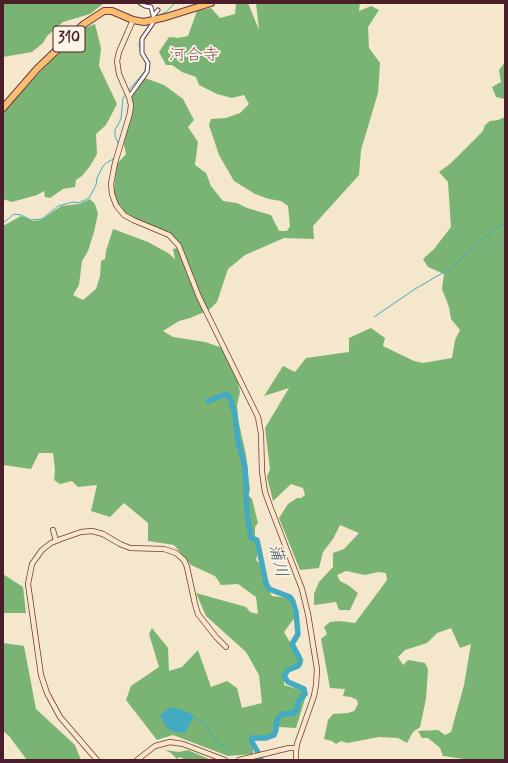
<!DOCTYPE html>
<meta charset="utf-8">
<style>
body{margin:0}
#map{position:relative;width:508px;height:763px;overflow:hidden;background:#f5e7cc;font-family:Mynerve,sans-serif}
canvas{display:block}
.frame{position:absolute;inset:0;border:4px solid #4a1f2b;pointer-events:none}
</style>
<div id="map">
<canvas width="508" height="763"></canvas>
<div class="frame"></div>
</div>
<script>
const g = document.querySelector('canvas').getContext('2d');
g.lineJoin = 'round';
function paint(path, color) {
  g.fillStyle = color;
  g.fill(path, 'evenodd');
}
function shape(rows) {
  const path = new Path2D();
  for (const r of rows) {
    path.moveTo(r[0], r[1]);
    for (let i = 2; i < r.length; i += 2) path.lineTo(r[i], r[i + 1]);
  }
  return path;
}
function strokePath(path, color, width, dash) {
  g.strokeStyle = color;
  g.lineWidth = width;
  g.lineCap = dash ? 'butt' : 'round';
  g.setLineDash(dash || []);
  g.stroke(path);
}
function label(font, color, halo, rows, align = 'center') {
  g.font = font + ' Mynerve,"Klee One",sans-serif';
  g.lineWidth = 3.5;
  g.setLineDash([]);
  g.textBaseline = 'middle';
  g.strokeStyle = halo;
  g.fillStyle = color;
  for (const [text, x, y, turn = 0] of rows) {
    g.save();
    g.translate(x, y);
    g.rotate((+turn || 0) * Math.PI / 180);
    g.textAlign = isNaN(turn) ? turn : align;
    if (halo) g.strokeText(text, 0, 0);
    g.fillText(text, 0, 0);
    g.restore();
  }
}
paint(shape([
 [3,3,104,3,90,14,63,22,47,36,43,43,32,52,3,57],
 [236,3,248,3,259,30,256,3,360,3,359,11,371,6,379,10,368,27,369,48,380,63,378,93,361,150,359,175,313,226,314,239,284,238,245,255,228,269,217,302,209,310,190,318,179,321,163,331,173,337,205,342,226,349,236,373,240,392,237,405,238,419,246,455,250,490,248,495,252,499,258,523,255,527,255,541,260,544,256,560,263,567,267,587,272,596,289,598,295,617,284,632,295,651,304,660,285,670,284,685,307,692,296,728,279,727,274,736,253,740,253,754,228,756,173,735,157,740,126,700,131,686,159,667,149,634,152,628,168,648,169,671,182,667,198,650,211,687,227,681,237,688,242,708,262,703,259,675,246,652,206,616,196,593,246,607,250,612,258,614,256,597,238,584,221,585,215,576,191,565,174,545,148,541,148,523,124,503,110,517,91,511,97,485,78,487,72,481,60,484,54,480,55,470,53,453,39,453,31,469,3,465,3,226,21,216,33,221,41,220,61,206,79,204,90,199,95,204,98,214,94,232,88,251,82,261,79,285,73,295,83,300,96,289,100,276,101,261,105,259,106,251,113,229,148,242,168,253,175,259,173,249,182,247,175,238,168,233,132,218,122,212,116,204,114,189,117,164,126,154,123,140,133,112,132,95,145,78,164,85,183,99,194,120,188,127,198,142,195,165,206,173,211,186,223,201,237,203,247,208,271,215,279,231,287,231,290,226,288,206,281,201,269,199,255,194,234,181,219,155,209,125,211,119,226,118,240,113,249,104,244,95,232,98,217,94,199,85,196,77,182,72,172,65,166,65,159,52,169,37,178,38,188,36,197,11,211,8,220,18,235,14],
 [95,24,101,48,99,66,117,104,106,125,96,134,97,154,90,166,82,176,76,180,75,187,63,189,50,198,45,197,44,191,37,195,12,202,3,199,3,112,43,69,85,28],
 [505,62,505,99,496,97,492,87,501,82,499,70],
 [505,117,505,760,471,760,443,756,440,748,428,738,422,738,418,731,438,730,445,735,451,732,464,685,471,644,460,648,451,628,437,633,427,643,405,650,398,657,403,665,408,660,425,663,428,669,426,699,420,727,413,732,407,743,398,738,379,737,347,743,341,741,336,744,332,741,324,739,328,720,333,714,348,713,354,711,358,704,357,700,351,697,343,696,345,689,330,688,321,639,327,634,324,627,330,622,339,621,355,623,387,580,386,573,378,572,365,575,346,571,337,575,340,581,348,585,358,593,350,610,339,610,336,602,314,605,314,594,319,582,333,567,333,553,344,549,359,533,340,525,333,539,323,552,319,568,300,570,279,518,288,504,297,498,301,498,305,495,303,488,291,484,273,501,267,477,270,469,265,428,289,388,264,396,283,366,295,372,306,358,349,352,349,338,371,328,385,338,383,346,414,361,423,363,452,358,455,340,460,330,451,319,449,307,442,289,444,274,428,267,423,259,434,249,451,227,448,182,439,172,450,164,483,131,485,125,490,121,498,120],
 [3,574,23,587,26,613,3,613],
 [3,643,24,646,36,709,75,745,81,760,27,760,9,736,3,731],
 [165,750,179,752,188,750,211,760,186,760,180,757,177,759,171,753]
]), '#7ab473');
paint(shape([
 [174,707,187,712,194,716,185,733,175,732,168,729,160,716,167,709]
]), '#43aac2');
strokePath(shape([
 [160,15,166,12,175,3],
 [140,51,139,44,141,38,151,23],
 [128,91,145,71,146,63],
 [119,145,115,136,115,130,121,119,123,98,126,94],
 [3,223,14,214,21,215,31,220,42,219,58,206,73,202,78,203,85,200,89,198,96,185,97,178,103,166,106,163,115,158],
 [374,317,415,289,451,268,494,230,505,223],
 [193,717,205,723,217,743,229,748,230,751]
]), '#43aac2', 1);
strokePath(shape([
 [208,401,224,395,227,395,230,398,235,415,238,442,245,467,247,513,251,538,257,540,266,583,269,589,290,597,293,602,296,612,298,634,292,644,299,657,300,663,298,666,288,670,284,676,288,682,304,689,305,694,298,702,297,708,294,713,283,714,279,717,276,723,276,730,274,735,266,738,252,738,252,742,260,756,261,760]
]), '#43aac2', 5.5);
const street = shape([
 [140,3,145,6,151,7,153,15],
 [153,16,158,10],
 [129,97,147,72,148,63,142,53,142,39,155,20]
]);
const secondary = shape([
 [133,20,119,52,117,61,119,74,129,97,131,105,130,113,115,163,111,184,112,194,116,205,124,215,133,220,169,235,179,246,199,297,258,417,261,434,262,472,265,492,270,506,302,589,308,614,317,669,316,685,314,696,297,744,296,751,296,760],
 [53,530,56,541],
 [97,760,60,717,47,693,41,675,28,584,32,564,42,550,51,543,61,539,81,532,92,531,103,534,120,544,130,548,164,549,176,553,184,560,187,567,195,604,198,614,216,637,226,647],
 [137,760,155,746,170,742,183,744,225,760],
 [239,760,289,748,296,748]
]);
const highway = shape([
 [3,108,37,69,84,24,104,11,112,11,133,20,144,22,166,17,211,3]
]);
strokePath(street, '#643d43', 5);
strokePath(secondary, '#643d43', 6);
strokePath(highway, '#643d43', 8);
strokePath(street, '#fff', 3);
strokePath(secondary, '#fee5c5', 4.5);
strokePath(highway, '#fcbd6f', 6);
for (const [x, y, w] of [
 [69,39,32]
]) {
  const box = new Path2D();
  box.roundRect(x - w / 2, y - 13, w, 26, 3);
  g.fillStyle = '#fcf5e5';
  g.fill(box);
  strokePath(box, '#4a1f2b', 1);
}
label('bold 15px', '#4a1f2b', null, [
 ["310",69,39]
]);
label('17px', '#865057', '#fcf5e5', [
 ["河合寺",194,56]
]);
label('italic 17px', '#475767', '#fcf5e5', [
 ["蒲川",277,561,76]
]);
</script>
